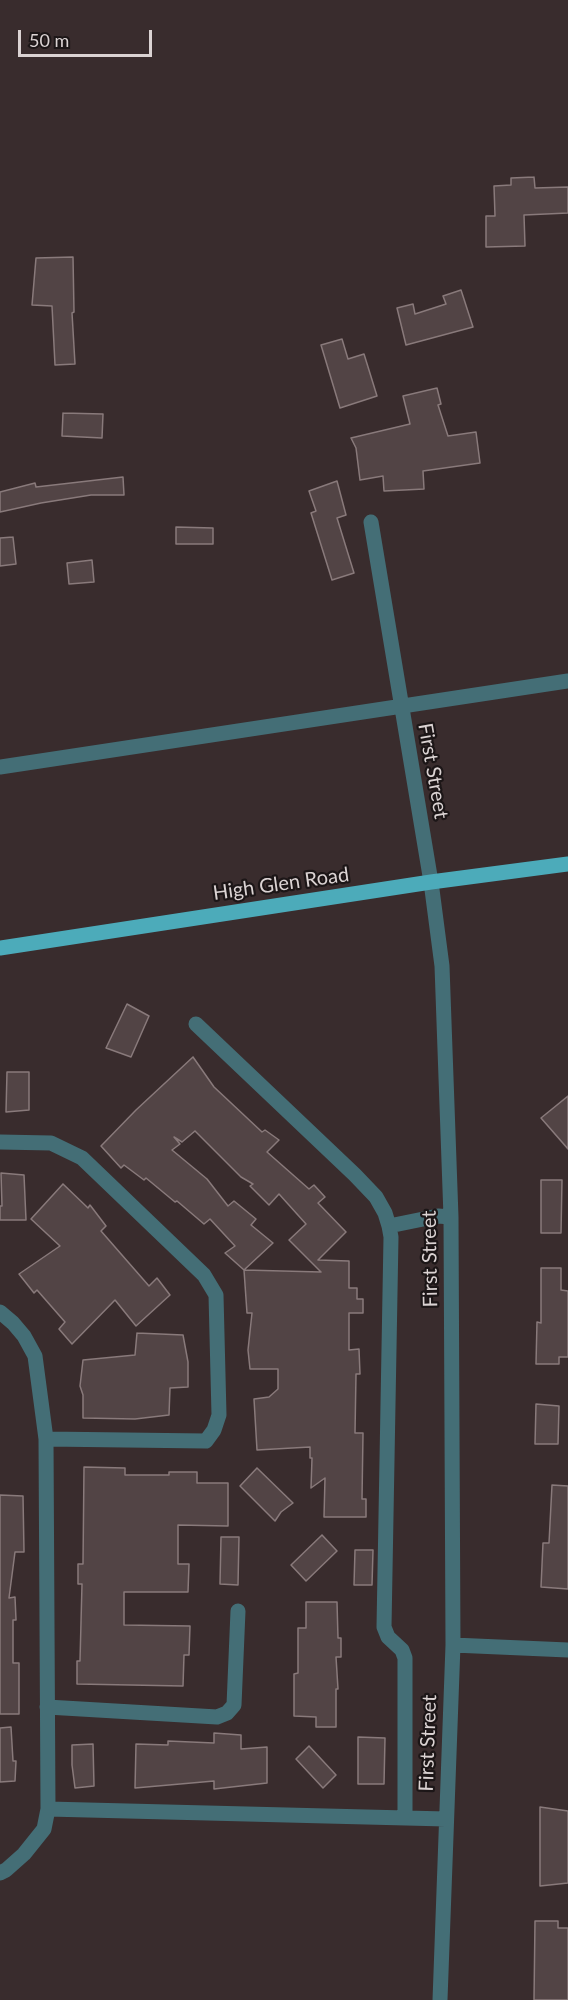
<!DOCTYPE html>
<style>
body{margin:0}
#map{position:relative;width:568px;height:2000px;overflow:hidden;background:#392c2d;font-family:Lato,sans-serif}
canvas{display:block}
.scale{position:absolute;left:18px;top:30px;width:134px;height:27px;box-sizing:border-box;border:3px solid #dbd3d3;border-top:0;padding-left:8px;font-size:18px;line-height:21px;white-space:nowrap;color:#dbd3d3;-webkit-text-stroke:4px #1c1617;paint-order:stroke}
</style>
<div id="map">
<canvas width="568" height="2000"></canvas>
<div class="scale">50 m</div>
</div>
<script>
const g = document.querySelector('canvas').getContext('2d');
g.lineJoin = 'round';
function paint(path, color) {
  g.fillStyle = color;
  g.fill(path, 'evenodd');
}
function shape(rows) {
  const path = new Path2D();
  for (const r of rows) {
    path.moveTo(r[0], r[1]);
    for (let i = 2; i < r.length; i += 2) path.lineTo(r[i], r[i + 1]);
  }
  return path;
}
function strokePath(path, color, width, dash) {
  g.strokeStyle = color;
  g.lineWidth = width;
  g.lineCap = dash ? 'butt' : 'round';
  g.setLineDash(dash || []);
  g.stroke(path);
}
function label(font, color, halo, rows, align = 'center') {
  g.font = font + ' Lato,sans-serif';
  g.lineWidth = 4.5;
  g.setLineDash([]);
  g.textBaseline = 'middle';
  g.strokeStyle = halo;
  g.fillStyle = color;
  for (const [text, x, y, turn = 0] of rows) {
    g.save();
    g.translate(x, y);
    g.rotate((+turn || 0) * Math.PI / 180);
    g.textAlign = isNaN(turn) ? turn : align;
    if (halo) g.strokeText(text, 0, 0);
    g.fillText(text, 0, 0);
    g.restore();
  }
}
const building = shape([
 [534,177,535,188,568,187,568,213,524,215,525,246,486,247,486,216,495,216,494,186,511,185,511,178,534,177],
 [73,257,74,312,72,313,75,364,55,365,52,306,32,305,36,258,73,257],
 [461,290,473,327,406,345,397,308,413,304,415,314,446,304,443,296,461,290],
 [342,339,348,359,364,354,377,396,340,408,321,345,342,339],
 [437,388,441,404,438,405,448,436,476,432,480,463,423,471,424,489,384,491,383,476,360,480,356,448,351,438,410,424,403,396,437,388],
 [63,413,103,414,102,438,62,436,63,413],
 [123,477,124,495,91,495,41,503,0,512,0,492,35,483,36,487,123,477],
 [337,481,346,515,337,518,354,573,332,580,311,513,316,511,309,491,337,481],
 [176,527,213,528,213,544,176,544,176,527],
 [13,537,16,564,0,566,0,538,13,537],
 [92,560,94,582,69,584,67,563,92,560],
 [127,1004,149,1016,131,1057,106,1048,127,1004],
 [193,1057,214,1087,262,1132,265,1130,279,1140,267,1152,309,1189,314,1185,325,1197,318,1203,346,1232,318,1260,349,1261,349,1288,357,1288,357,1299,363,1299,363,1313,349,1313,349,1350,359,1349,360,1374,356,1374,355,1433,363,1433,362,1499,366,1499,366,1517,324,1517,325,1478,311,1488,312,1458,310,1458,310,1447,257,1450,254,1399,269,1397,278,1389,278,1369,250,1369,248,1350,252,1313,247,1313,244,1270,225,1253,235,1246,210,1219,204,1224,177,1201,175,1202,146,1178,144,1180,124,1165,121,1168,101,1146,136,1110,193,1057],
 [195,1131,241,1177,253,1184,250,1186,269,1205,279,1194,306,1224,289,1240,321,1272,244,1270,273,1243,251,1225,256,1219,234,1201,228,1206,207,1179,172,1150,180,1144,174,1137,182,1142,195,1131],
 [7,1072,29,1072,29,1110,6,1112,7,1072],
 [568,1096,568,1149,541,1118,568,1096],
 [1,1173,24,1175,26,1220,0,1220,0,1206,2,1206,1,1173],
 [541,1180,562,1180,561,1233,541,1233,541,1180],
 [63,1184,88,1208,90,1205,106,1226,101,1231,149,1286,157,1278,170,1295,136,1326,115,1300,72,1344,59,1329,65,1322,37,1290,34,1293,19,1274,60,1246,31,1219,63,1184],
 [541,1268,561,1268,561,1290,568,1291,568,1357,559,1357,559,1364,536,1364,537,1322,541,1323,541,1268],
 [137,1333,183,1335,188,1362,188,1387,170,1388,169,1415,135,1419,83,1418,83,1395,80,1386,83,1360,135,1355,137,1333],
 [536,1404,559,1406,558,1444,535,1444,536,1404],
 [84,1467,125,1468,125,1475,169,1475,169,1472,197,1472,197,1483,228,1483,228,1526,178,1525,178,1564,189,1564,188,1592,124,1592,124,1625,190,1626,189,1655,184,1655,183,1686,77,1684,77,1661,80,1661,82,1584,78,1584,78,1564,83,1564,84,1467],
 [257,1468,293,1503,281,1512,275,1521,240,1486,257,1468],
 [552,1485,568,1486,568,1589,541,1587,543,1543,549,1543,552,1485],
 [0,1495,23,1496,24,1552,15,1552,9,1598,15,1597,16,1620,13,1620,13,1663,19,1663,19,1714,0,1714,0,1495],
 [322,1535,337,1551,306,1581,291,1565,322,1535],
 [221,1537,239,1537,238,1585,220,1584,221,1537],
 [355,1550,373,1550,372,1585,354,1585,355,1550],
 [306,1602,337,1602,338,1638,341,1638,341,1657,336,1657,338,1689,336,1689,336,1727,316,1727,316,1717,294,1716,294,1674,298,1673,298,1628,306,1628,306,1602],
 [11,1727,13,1761,16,1761,15,1781,0,1782,0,1728,11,1727],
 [214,1733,241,1735,241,1749,267,1747,267,1783,214,1789,214,1781,135,1788,136,1744,168,1745,168,1741,214,1743,214,1733],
 [358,1737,385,1738,384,1784,358,1784,358,1737],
 [93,1744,94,1786,75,1788,72,1765,72,1745,93,1744],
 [309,1746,336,1775,323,1788,296,1759,309,1746],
 [540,1807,568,1811,568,1883,540,1886,540,1807],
 [535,1921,558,1921,558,1928,568,1928,568,2000,534,2000,535,1921]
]);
paint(building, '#524445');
strokePath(building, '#897a7b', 1.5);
strokePath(shape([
 [371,522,431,882,442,966,451,1217,453,1645,440,2000],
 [0,767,568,681],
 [196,1024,355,1175,376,1197,385,1213,389,1226,391,1237,384,1627,388,1637,402,1650,405,1658,405,1818],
 [0,1142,51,1143,82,1158,204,1275,216,1295,219,1415,214,1430,206,1441,46,1439],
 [389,1226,438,1216,451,1217],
 [0,1312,13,1323,24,1336,35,1356,46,1439,48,1809,44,1829,24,1854,6,1870,0,1873],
 [453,1645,568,1650],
 [47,1707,217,1717,227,1713,234,1705,238,1611],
 [48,1809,446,1819]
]), '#446e76', 15);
strokePath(shape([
 [0,948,431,882,568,864]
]), '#4cabba', 15);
label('20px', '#dbd3d3', '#1c1617', [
 ["First Street",433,771,80],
 ["High Glen Road",281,884,-8],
 ["First Street",430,1259,-91],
 ["First Street",428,1743,-88]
]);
</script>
